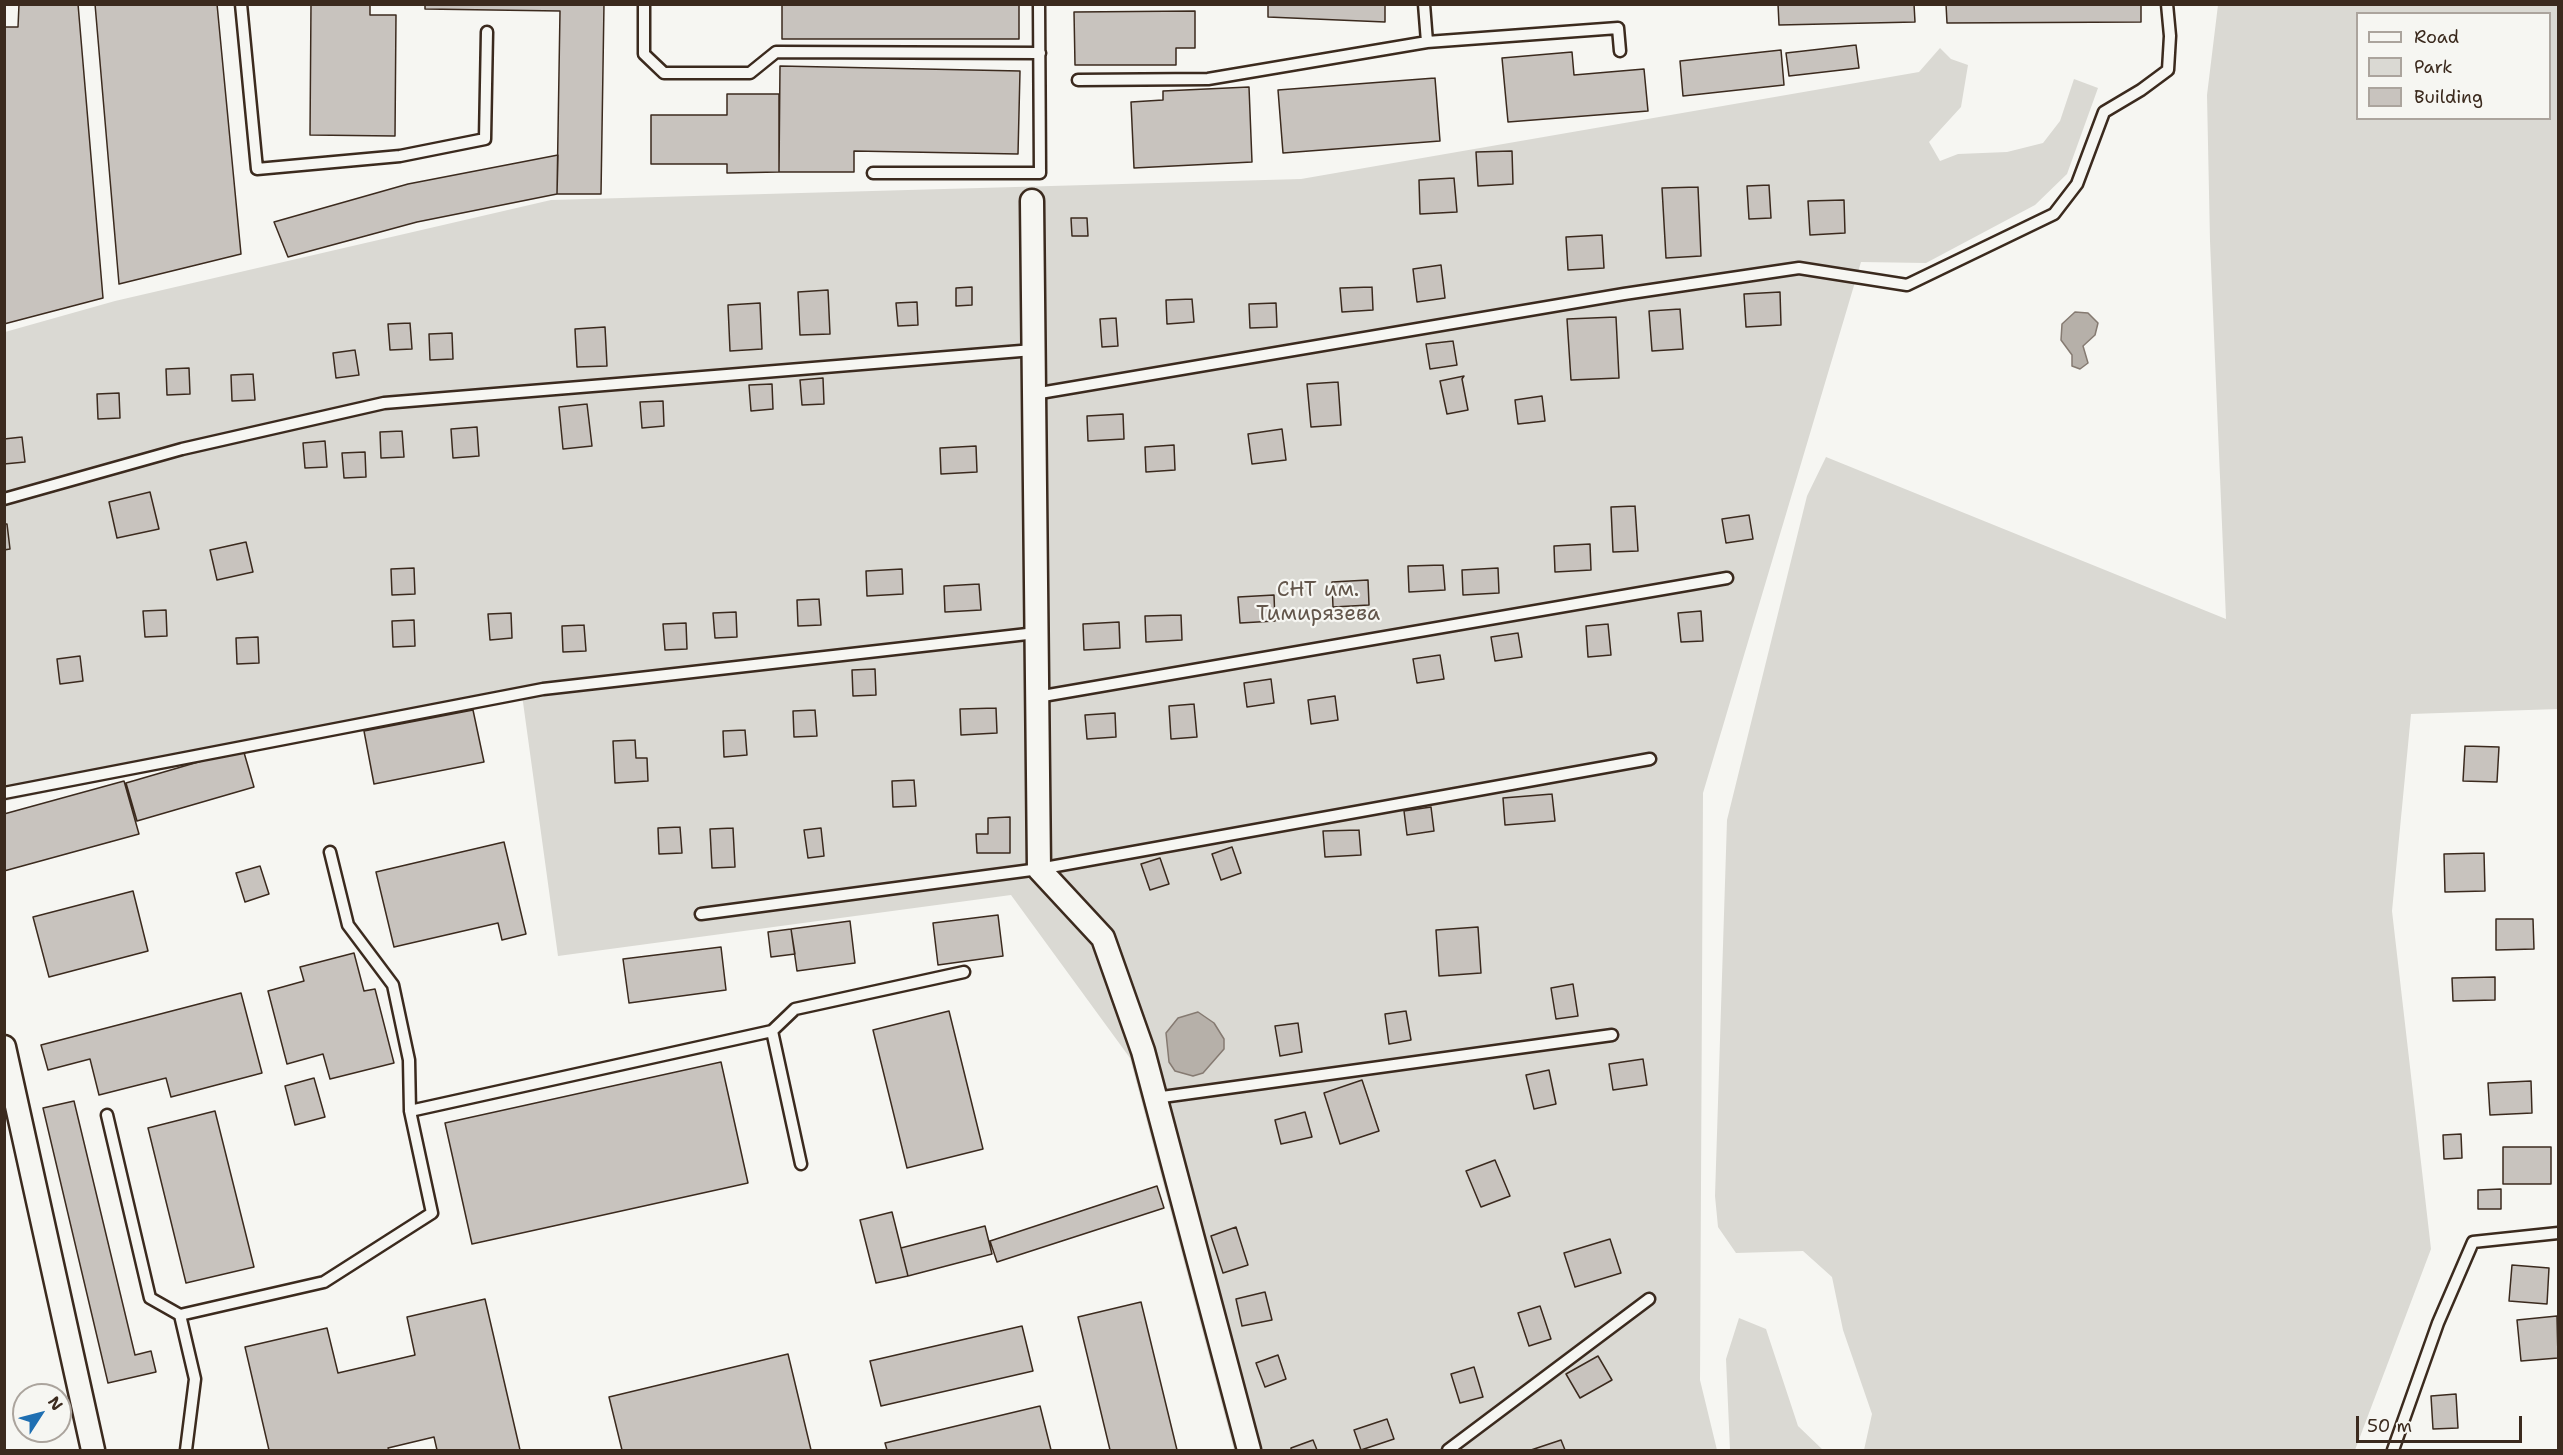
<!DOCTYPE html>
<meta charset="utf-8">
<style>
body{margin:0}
#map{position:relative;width:2563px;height:1455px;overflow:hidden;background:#f6f6f2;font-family:"Shantell Sans",sans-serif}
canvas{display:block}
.frame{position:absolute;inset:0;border:6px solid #3b2a1e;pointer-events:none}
.legend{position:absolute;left:2356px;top:12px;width:195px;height:108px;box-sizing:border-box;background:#f6f6f2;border:2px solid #aba49d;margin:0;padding:8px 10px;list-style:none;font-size:18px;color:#3b2a1e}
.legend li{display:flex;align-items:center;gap:12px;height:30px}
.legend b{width:30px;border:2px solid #aba49d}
.north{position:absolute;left:12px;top:1383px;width:60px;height:60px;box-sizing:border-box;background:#f6f6f2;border:2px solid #aba49d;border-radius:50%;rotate:54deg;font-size:16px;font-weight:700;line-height:24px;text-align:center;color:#3b2a1e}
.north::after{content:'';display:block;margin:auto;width:21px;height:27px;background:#1f6fb2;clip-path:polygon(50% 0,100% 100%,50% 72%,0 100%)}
.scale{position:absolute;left:2356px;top:1416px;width:166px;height:27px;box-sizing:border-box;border:3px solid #3b2a1e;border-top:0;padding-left:8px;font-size:18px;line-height:21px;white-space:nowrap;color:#3b2a1e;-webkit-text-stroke:4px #f6f6f2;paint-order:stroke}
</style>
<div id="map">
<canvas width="2563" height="1455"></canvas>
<div class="frame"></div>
<ul class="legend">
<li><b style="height:8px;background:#f6f6f2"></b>Road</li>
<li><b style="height:16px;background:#dad9d3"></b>Park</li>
<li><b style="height:16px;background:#c8c3be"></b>Building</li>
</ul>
<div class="north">N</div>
<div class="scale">50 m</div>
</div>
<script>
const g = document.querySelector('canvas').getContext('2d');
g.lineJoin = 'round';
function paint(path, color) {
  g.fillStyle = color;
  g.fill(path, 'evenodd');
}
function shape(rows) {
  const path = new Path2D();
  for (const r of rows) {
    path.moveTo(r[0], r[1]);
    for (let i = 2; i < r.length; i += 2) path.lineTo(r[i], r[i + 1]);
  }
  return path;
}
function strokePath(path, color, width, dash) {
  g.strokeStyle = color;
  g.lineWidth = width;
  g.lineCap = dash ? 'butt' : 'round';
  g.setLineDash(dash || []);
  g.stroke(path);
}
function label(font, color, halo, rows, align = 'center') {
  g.font = font + ' "Shantell Sans",sans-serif';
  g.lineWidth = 4.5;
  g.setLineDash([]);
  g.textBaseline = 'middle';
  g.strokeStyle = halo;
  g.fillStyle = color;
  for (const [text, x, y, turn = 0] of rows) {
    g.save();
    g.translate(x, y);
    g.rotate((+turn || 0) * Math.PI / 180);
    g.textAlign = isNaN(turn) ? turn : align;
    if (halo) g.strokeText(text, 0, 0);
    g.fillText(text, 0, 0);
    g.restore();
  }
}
paint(shape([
 [2218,5,2558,5,2558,709,2411,714,2392,911,2431,1249,2355,1450,1864,1450,1872,1414,1843,1330,1832,1277,1803,1251,1736,1253,1718,1227,1715,1196,1727,820,1807,496,1826,457,2226,619,2210,241,2207,95],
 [2358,14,2550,14,2550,118,2358,118],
 [1940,48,1951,59,1968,65,1961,107,1929,142,1940,161,1958,154,2007,152,2043,143,2060,121,2074,79,2098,88,2067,174,2035,205,1926,263,1861,262,1703,793,1700,1380,1717,1450,1234,1450,1130,1058,1011,895,558,956,522,695,5,801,5,332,115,301,551,200,1301,179,1919,72],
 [1739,1318,1766,1329,1798,1426,1823,1450,1730,1450,1726,1359]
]), '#dad9d3');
const water = shape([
 [2075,312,2088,313,2098,323,2095,335,2083,346,2088,363,2080,369,2072,366,2072,355,2061,340,2062,324,2075,312],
 [1198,1012,1214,1023,1224,1039,1224,1049,1203,1073,1193,1076,1175,1071,1169,1062,1166,1033,1178,1018,1198,1012]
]);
paint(water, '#b6b0a9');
strokePath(water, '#857a71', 1.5);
const building = shape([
 [19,4,78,4,103,298,4,324,4,27,18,27,19,4],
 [95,4,217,4,241,254,119,284,95,4],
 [311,4,370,4,370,15,396,15,395,136,310,135,311,4],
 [425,4,604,4,601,194,557,194,560,11,425,9,425,4],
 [782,4,1019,4,1019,39,782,39,782,4],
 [1268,4,1385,4,1385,22,1268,17,1268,4],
 [1778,4,1914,4,1915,22,1779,25,1778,4],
 [1946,4,2141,4,2141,22,1947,23,1946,4],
 [1195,11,1195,48,1176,48,1176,65,1075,65,1074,12,1195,11],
 [1856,45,1859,68,1789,76,1786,53,1856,45],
 [1781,50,1784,85,1683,96,1680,61,1781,50],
 [1572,52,1574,75,1644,69,1648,111,1508,122,1502,58,1572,52],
 [780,66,1020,71,1018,154,854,151,854,172,779,172,780,66],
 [1435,78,1440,141,1283,153,1278,90,1435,78],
 [1249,87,1252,162,1134,168,1131,102,1163,100,1163,91,1249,87],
 [727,94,779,94,779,172,727,173,727,164,651,164,651,115,727,115,727,94],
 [1512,151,1513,184,1478,186,1476,152,1512,151],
 [558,155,557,194,417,222,288,257,274,222,408,184,558,155],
 [1454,178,1457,212,1420,214,1419,180,1454,178],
 [1769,185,1771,218,1749,219,1747,186,1769,185],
 [1698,187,1701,256,1666,258,1662,188,1698,187],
 [1844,200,1845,233,1810,235,1808,201,1844,200],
 [1071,218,1087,218,1088,236,1072,236,1071,218],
 [1602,235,1604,268,1568,270,1566,237,1602,235],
 [1441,265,1445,298,1417,302,1413,269,1441,265],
 [972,287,972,305,956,306,956,288,972,287],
 [1372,287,1373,310,1342,312,1340,288,1372,287],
 [828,290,830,334,800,335,798,292,828,290],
 [1780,292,1781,325,1746,327,1744,294,1780,292],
 [1192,299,1194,322,1167,324,1166,300,1192,299],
 [917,302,918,325,898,326,896,303,917,302],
 [760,303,762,349,730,351,728,305,760,303],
 [1276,303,1277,327,1250,328,1249,304,1276,303],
 [1680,309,1683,349,1652,351,1649,311,1680,309],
 [1616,317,1619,378,1571,380,1567,319,1616,317],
 [1116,318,1118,346,1102,347,1100,319,1116,318],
 [410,323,412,349,390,350,388,324,410,323],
 [605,327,607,366,577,367,575,329,605,327],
 [452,333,453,359,430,360,429,334,452,333],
 [1453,341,1457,365,1430,369,1426,344,1453,341],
 [355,350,359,375,336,378,333,353,355,350],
 [189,368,190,394,167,395,166,369,189,368],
 [253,374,255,400,232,401,231,375,253,374],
 [1464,376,1462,379,1468,410,1447,414,1440,381,1464,376],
 [823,378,824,404,802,405,800,380,823,378],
 [1338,382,1341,425,1311,427,1307,384,1338,382],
 [772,384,773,409,751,411,749,385,772,384],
 [119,393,120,418,98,419,97,394,119,393],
 [1542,396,1545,421,1518,424,1515,400,1542,396],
 [663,401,664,426,642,428,640,402,663,401],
 [587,404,592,446,563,449,559,407,587,404],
 [1123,414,1124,439,1088,441,1087,416,1123,414],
 [477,427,479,456,453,458,451,429,477,427],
 [1282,429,1286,460,1252,464,1248,434,1282,429],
 [402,431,404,457,381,458,380,432,402,431],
 [22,437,25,462,4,464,4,439,22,437],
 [325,441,327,467,305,468,303,443,325,441],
 [1174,445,1175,470,1146,472,1145,447,1174,445],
 [976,446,977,472,941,474,940,448,976,446],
 [365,452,366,477,344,478,342,453,365,452],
 [150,492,159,529,117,538,109,502,150,492],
 [1635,506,1638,551,1613,552,1611,507,1635,506],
 [1749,515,1753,539,1726,543,1722,519,1749,515],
 [4,524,7,524,10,549,4,550,4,524],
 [246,542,253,572,217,580,210,550,246,542],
 [1590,544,1591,570,1555,572,1554,546,1590,544],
 [1443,565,1445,590,1409,592,1408,566,1443,565],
 [414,568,415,594,392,595,391,569,414,568],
 [1498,568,1499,593,1463,595,1462,570,1498,568],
 [902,569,903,594,867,596,866,571,902,569],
 [1368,580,1369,605,1333,607,1332,582,1368,580],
 [979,584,981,610,945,612,944,586,979,584],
 [1274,595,1275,621,1240,623,1238,597,1274,595],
 [819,599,821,625,798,626,797,600,819,599],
 [166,610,167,636,145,637,143,611,166,610],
 [1701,611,1703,641,1681,642,1678,613,1701,611],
 [736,612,737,637,715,638,713,613,736,612],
 [511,613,512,638,490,640,488,614,511,613],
 [1181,615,1182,640,1146,642,1145,616,1181,615],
 [414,620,415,646,393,647,392,621,414,620],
 [1119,622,1120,648,1084,650,1083,624,1119,622],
 [686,623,687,649,665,650,663,624,686,623],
 [1608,624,1611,655,1588,657,1586,626,1608,624],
 [584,625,586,651,563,652,562,626,584,625],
 [1518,633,1522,657,1495,661,1491,637,1518,633],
 [258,637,259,663,237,664,236,638,258,637],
 [1440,655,1444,679,1417,683,1413,659,1440,655],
 [80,656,83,681,60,684,57,659,80,656],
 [875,669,876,695,853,696,852,670,875,669],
 [1271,679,1274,703,1247,707,1244,683,1271,679],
 [1335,696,1338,720,1311,724,1308,700,1335,696],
 [1194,704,1197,737,1171,739,1169,706,1194,704],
 [996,708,997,733,961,735,960,709,996,708],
 [473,710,484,762,374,784,364,731,473,710],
 [815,710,817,736,794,737,793,711,815,710],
 [1115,713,1116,737,1087,739,1085,715,1115,713],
 [745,730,747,755,724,757,723,731,745,730],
 [635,740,636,758,647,758,648,781,615,783,613,741,635,740],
 [2465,746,2499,747,2497,782,2463,781,2465,746],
 [243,749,254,787,137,821,126,783,243,749],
 [914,780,916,806,893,807,892,781,914,780],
 [124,781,139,834,4,871,4,814,124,781],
 [1552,794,1555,821,1505,825,1503,798,1552,794],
 [1431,807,1434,831,1407,835,1404,811,1431,807],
 [1010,817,1010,853,977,853,976,834,988,834,988,818,1010,817],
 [680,827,682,853,659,854,658,828,680,827],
 [733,828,735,867,712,868,710,829,733,828],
 [821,828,824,856,808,858,804,830,821,828],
 [1359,830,1361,855,1325,857,1323,831,1359,830],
 [504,842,526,934,502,940,498,923,394,947,376,872,504,842],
 [1232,847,1241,873,1221,880,1212,854,1232,847],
 [2484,853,2485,891,2445,892,2444,854,2484,853],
 [1160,858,1169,884,1150,890,1141,864,1160,858],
 [260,866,269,894,245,902,236,873,260,866],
 [133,891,148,951,49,977,33,917,133,891],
 [998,915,1003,956,938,965,933,923,998,915],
 [2496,919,2533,919,2534,949,2496,950,2496,919],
 [850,921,855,963,797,971,791,929,850,921],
 [1478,927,1481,973,1439,976,1436,930,1478,927],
 [791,929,795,954,771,957,768,932,791,929],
 [721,947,726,990,629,1003,623,959,721,947],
 [354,953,364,991,375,989,394,1063,330,1079,323,1054,287,1064,268,991,304,981,300,967,354,953],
 [2495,977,2495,1000,2453,1001,2452,978,2495,977],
 [1573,984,1578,1016,1556,1019,1551,988,1573,984],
 [241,993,262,1073,171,1097,166,1078,99,1095,90,1059,48,1070,41,1045,241,993],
 [949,1011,983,1149,907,1168,873,1030,949,1011],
 [1406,1011,1411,1040,1389,1044,1385,1014,1406,1011],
 [1298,1023,1302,1052,1280,1056,1275,1026,1298,1023],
 [1643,1059,1647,1085,1613,1090,1609,1064,1643,1059],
 [721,1062,748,1183,472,1244,445,1123,721,1062],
 [1549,1070,1556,1104,1534,1109,1526,1075,1549,1070],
 [314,1078,325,1117,295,1125,285,1086,314,1078],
 [1362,1080,1379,1131,1340,1144,1324,1093,1362,1080],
 [2531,1081,2532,1113,2490,1115,2488,1083,2531,1081],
 [74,1101,135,1355,151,1351,156,1372,108,1383,43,1108,74,1101],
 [215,1111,254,1267,186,1283,148,1128,215,1111],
 [1305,1112,1312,1137,1281,1144,1275,1120,1305,1112],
 [2461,1134,2462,1158,2444,1159,2443,1135,2461,1134],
 [2503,1147,2551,1147,2551,1184,2503,1184,2503,1147],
 [1495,1160,1510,1196,1481,1207,1466,1171,1495,1160],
 [1157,1186,1164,1208,997,1262,990,1241,1157,1186],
 [2501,1189,2501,1209,2478,1209,2478,1190,2501,1189],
 [892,1212,908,1276,876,1283,860,1220,892,1212],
 [985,1226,992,1254,908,1276,901,1248,985,1226],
 [1236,1227,1248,1265,1223,1273,1211,1236,1236,1227],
 [1610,1239,1621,1273,1575,1287,1564,1253,1610,1239],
 [2512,1265,2549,1268,2547,1304,2509,1301,2512,1265],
 [1265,1292,1272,1320,1242,1326,1236,1299,1265,1292],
 [485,1299,520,1450,437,1450,434,1437,388,1448,389,1450,269,1450,245,1347,327,1328,338,1373,415,1355,407,1317,485,1299],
 [1141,1302,1177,1450,1110,1450,1078,1317,1141,1302],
 [1540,1306,1551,1339,1529,1346,1518,1313,1540,1306],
 [2557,1316,2558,1358,2521,1361,2517,1320,2557,1316],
 [1022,1326,1033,1371,881,1406,870,1361,1022,1326],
 [788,1354,811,1450,622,1450,609,1397,788,1354],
 [1278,1355,1286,1379,1265,1387,1256,1363,1278,1355],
 [1598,1356,1612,1380,1580,1398,1566,1374,1598,1356],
 [1474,1367,1483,1397,1460,1403,1451,1374,1474,1367],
 [2456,1394,2458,1428,2433,1429,2431,1396,2456,1394],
 [1040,1406,1051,1450,887,1450,885,1443,1040,1406],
 [1387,1419,1394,1439,1361,1450,1354,1430,1387,1419],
 [1313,1440,1317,1450,1291,1450,1291,1448,1313,1440],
 [1561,1440,1565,1450,1531,1450,1561,1440]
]);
paint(building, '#c8c3be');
strokePath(building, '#3b2a1e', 1.5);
const service = shape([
 [241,4,257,169,400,156,485,139,487,32],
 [644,4,644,54,664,73,750,73,776,52,1040,53],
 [1427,42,1618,28,1620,51],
 [1078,80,1208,79,1427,42,1424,4],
 [873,173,1040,173,1039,4],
 [1034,394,1624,294,1799,268,1907,285,2054,214,2077,184,2104,112,2141,90,2168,70,2170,36,2167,4],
 [4,499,182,449,384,403,1033,350],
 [1037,697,1727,578],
 [4,793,543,689,1036,633],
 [330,852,348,925,393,985,409,1060,410,1111],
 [701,914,1039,869,1650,759],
 [772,1031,795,1009,964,972],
 [1155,1098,1612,1035],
 [107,1115,150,1298,180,1315],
 [186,1450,195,1379,180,1315,324,1282,432,1213,410,1111,772,1031,801,1164],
 [1448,1450,1649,1299],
 [2393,1450,2438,1323,2473,1242,2558,1233]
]);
const minor = shape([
 [1032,201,1039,869,1103,938,1143,1051,1249,1450],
 [4,1047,93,1450]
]);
strokePath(service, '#3b2a1e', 15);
strokePath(minor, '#3b2a1e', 27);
strokePath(service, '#f6f6f2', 10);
strokePath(minor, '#f6f6f2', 22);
label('21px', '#63564b', '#f6f6f2', [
 ["СНТ им.",1318,591],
 ["Тимирязева",1318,615]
]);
</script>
